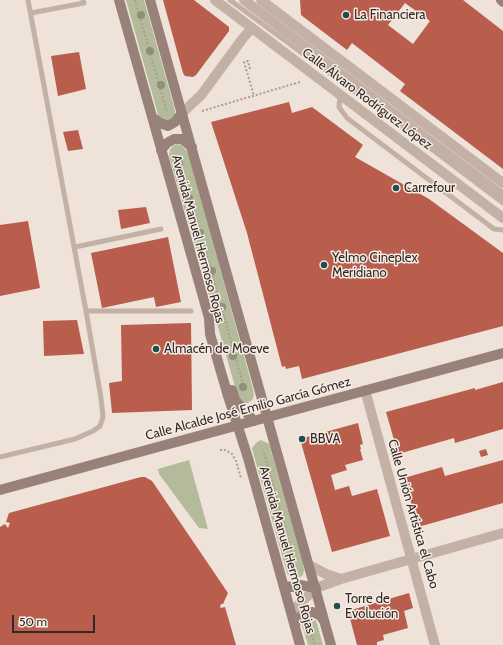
<!DOCTYPE html>
<meta charset="utf-8">
<style>
body{margin:0}
#map{position:relative;width:503px;height:645px;overflow:hidden;background:#eee2d9;font-family:Cabin,sans-serif}
canvas{display:block}
.scale{position:absolute;left:12px;top:615px;width:83px;height:18px;box-sizing:border-box;border:2px solid #312926;border-top:0;padding-left:5px;font-size:12px;line-height:14px;white-space:nowrap;color:#312926;-webkit-text-stroke:3px #f6ece4;paint-order:stroke}
</style>
<div id="map">
<canvas width="503" height="645"></canvas>
<div class="scale">50 m</div>
</div>
<script>
const g = document.querySelector('canvas').getContext('2d');
g.lineJoin = 'round';
function paint(path, color) {
  g.fillStyle = color;
  g.fill(path, 'evenodd');
}
function shape(rows) {
  const path = new Path2D();
  for (const r of rows) {
    path.moveTo(r[0], r[1]);
    for (let i = 2; i < r.length; i += 2) path.lineTo(r[i], r[i + 1]);
  }
  return path;
}
function strokePath(path, color, width, dash) {
  g.strokeStyle = color;
  g.lineWidth = width;
  g.lineCap = dash ? 'butt' : 'round';
  g.setLineDash(dash || []);
  g.stroke(path);
}
function label(font, color, halo, rows, align = 'center') {
  g.font = font + ' Cabin,sans-serif';
  g.lineWidth = 3;
  g.setLineDash([]);
  g.textBaseline = 'middle';
  g.strokeStyle = halo;
  g.fillStyle = color;
  for (const [text, x, y, turn = 0] of rows) {
    g.save();
    g.translate(x, y);
    g.rotate((+turn || 0) * Math.PI / 180);
    g.textAlign = isNaN(turn) ? turn : align;
    if (halo) g.strokeText(text, 0, 0);
    g.fillText(text, 0, 0);
    g.restore();
  }
}
paint(shape([
 [126,0,144,0,175,110,175,115,170,122,159,118],
 [177,144,181,145,188,152,253,389,254,396,252,400,248,403,244,403,238,397,169,156,170,150,173,146],
 [261,440,269,444,303,563,304,570,303,575,297,579,290,578,287,573,253,452,252,448,257,442],
 [189,460,208,529,199,528,159,474,158,469],
 [316,620,323,645,308,645,302,625]
]), '#b3bb9b');
paint(shape([
 [163,0,194,0,229,27,229,31,196,75,193,77,185,76,183,73],
 [300,0,463,0,503,31,503,169,400,91,405,84,352,43,347,50,301,15],
 [405,3,430,21,413,44,388,25],
 [79,52,86,89,58,96,51,56],
 [289,102,292,113,312,107,363,145,355,157,429,199,503,253,503,326,302,379,299,366,286,369,285,366,282,367,247,233,211,122],
 [78,130,83,149,68,151,63,132],
 [146,207,150,223,121,229,118,210],
 [28,221,40,288,0,296,0,225],
 [168,237,181,302,156,307,154,297,102,308,91,253],
 [77,320,84,354,44,356,43,321],
 [191,323,192,410,112,413,109,383,122,381,121,325],
 [503,382,503,429,455,443,454,438,398,454,386,412,475,388,475,390],
 [358,423,363,444,360,445,361,449,360,449,363,460,345,465,347,470,331,475,335,490,349,486,352,496,377,489,390,536,332,552,300,439],
 [486,449,488,455,481,457,479,451],
 [503,460,503,503,418,527,404,478,442,467,445,476],
 [141,477,145,477,152,481,228,593,223,604,221,604,220,607,221,608,225,607,236,645,0,645,0,527,5,524,8,528,10,523,6,522,9,513],
 [409,593,413,608,404,611,408,628,383,635,384,640,377,642,377,645,357,645,348,611]
]), '#b95d4c');
strokePath(shape([
 [135,0,167,112],
 [250,69,248,61,244,62,254,96],
 [202,111,300,82],
 [179,156,245,391],
 [220,450,225,450,232,454,236,461,241,478],
 [264,453,296,568],
 [308,623,315,645]
]), '#b09b91', 2, [2, 2]);
strokePath(shape([
 [230,0,397,123,503,203],
 [31,13,84,3,83,0],
 [340,95,339,107,347,118,494,229,503,230],
 [75,247,161,229],
 [86,311,191,311],
 [0,457,75,439,93,431,100,426,103,417,101,398,86,311,28,0]
]), '#c4b1a6', 5);
strokePath(shape([
 [215,0,503,218],
 [244,0,503,196],
 [261,0,503,183],
 [182,113,202,94,243,38,252,28],
 [365,390,435,645],
 [309,565,326,574,341,579],
 [291,612,316,588,341,579,503,533]
]), '#c4b1a6', 10);
strokePath(shape([
 [119,0,209,318,210,334,228,396,248,458,300,645],
 [150,0,331,645],
 [501,0,503,2],
 [152,117,160,123,168,126,175,122,182,113],
 [161,150,167,143,174,139,182,139,192,147],
 [232,390,235,400,254,421],
 [0,490,503,353],
 [284,586,293,587,300,585,316,588],
 [295,625,297,620,301,616,312,612,320,615,324,621]
]), '#978178', 10);
g.fillStyle = '#90907a';
for (const [x, y] of [
 [141,15],
 [150,51],
 [161,85],
 [179,163],
 [189,198],
 [200,233],
 [212,271],
 [222,307],
 [233,356],
 [243,387]
]) {
  g.beginPath();
  g.arc(x, y, 4, 0, 2 * Math.PI);
  g.fill();
}
for (const [x, y, r, color] of [
 [346,15,4,"#204e4d"],
 [396,188,4,"#204e4d"],
 [324,265,4,"#204e4d"],
 [156,349,4,"#204e4d"],
 [302,439,4,"#204e4d"],
 [337,606,4,"#204e4d"]
]) {
  const dot = new Path2D();
  dot.arc(x, y, r, 0, 2 * Math.PI);
  g.fillStyle = color;
  g.fill(dot);
  strokePath(dot, '#f6ece4', 1.5);
}
label('13px', '#312926', '#f6ece4', [
 ["La Financiera",354,15],
 ["Carrefour",404,188],
 ["Yelmo Cineplex",332,258],
 ["Meridiano",332,273],
 ["Almacén de Moeve",164,349],
 ["BBVA",310,439],
 ["Torre de",345,599],
 ["Evolución",345,614]
], 'left');
label('13px', '#312926', '#f6ece4', [
 ["Calle Álvaro Rodríguez López",367,99,37],
 ["Avenida Manuel Hermoso Rojas",198,239,75],
 ["Calle Alcalde José Emilio García Gómez",248,409,-15],
 ["Calle Unión Artística el Cabo",413,514,74],
 ["Avenida Manuel Hermoso Rojas",287,550,74]
]);
</script>
